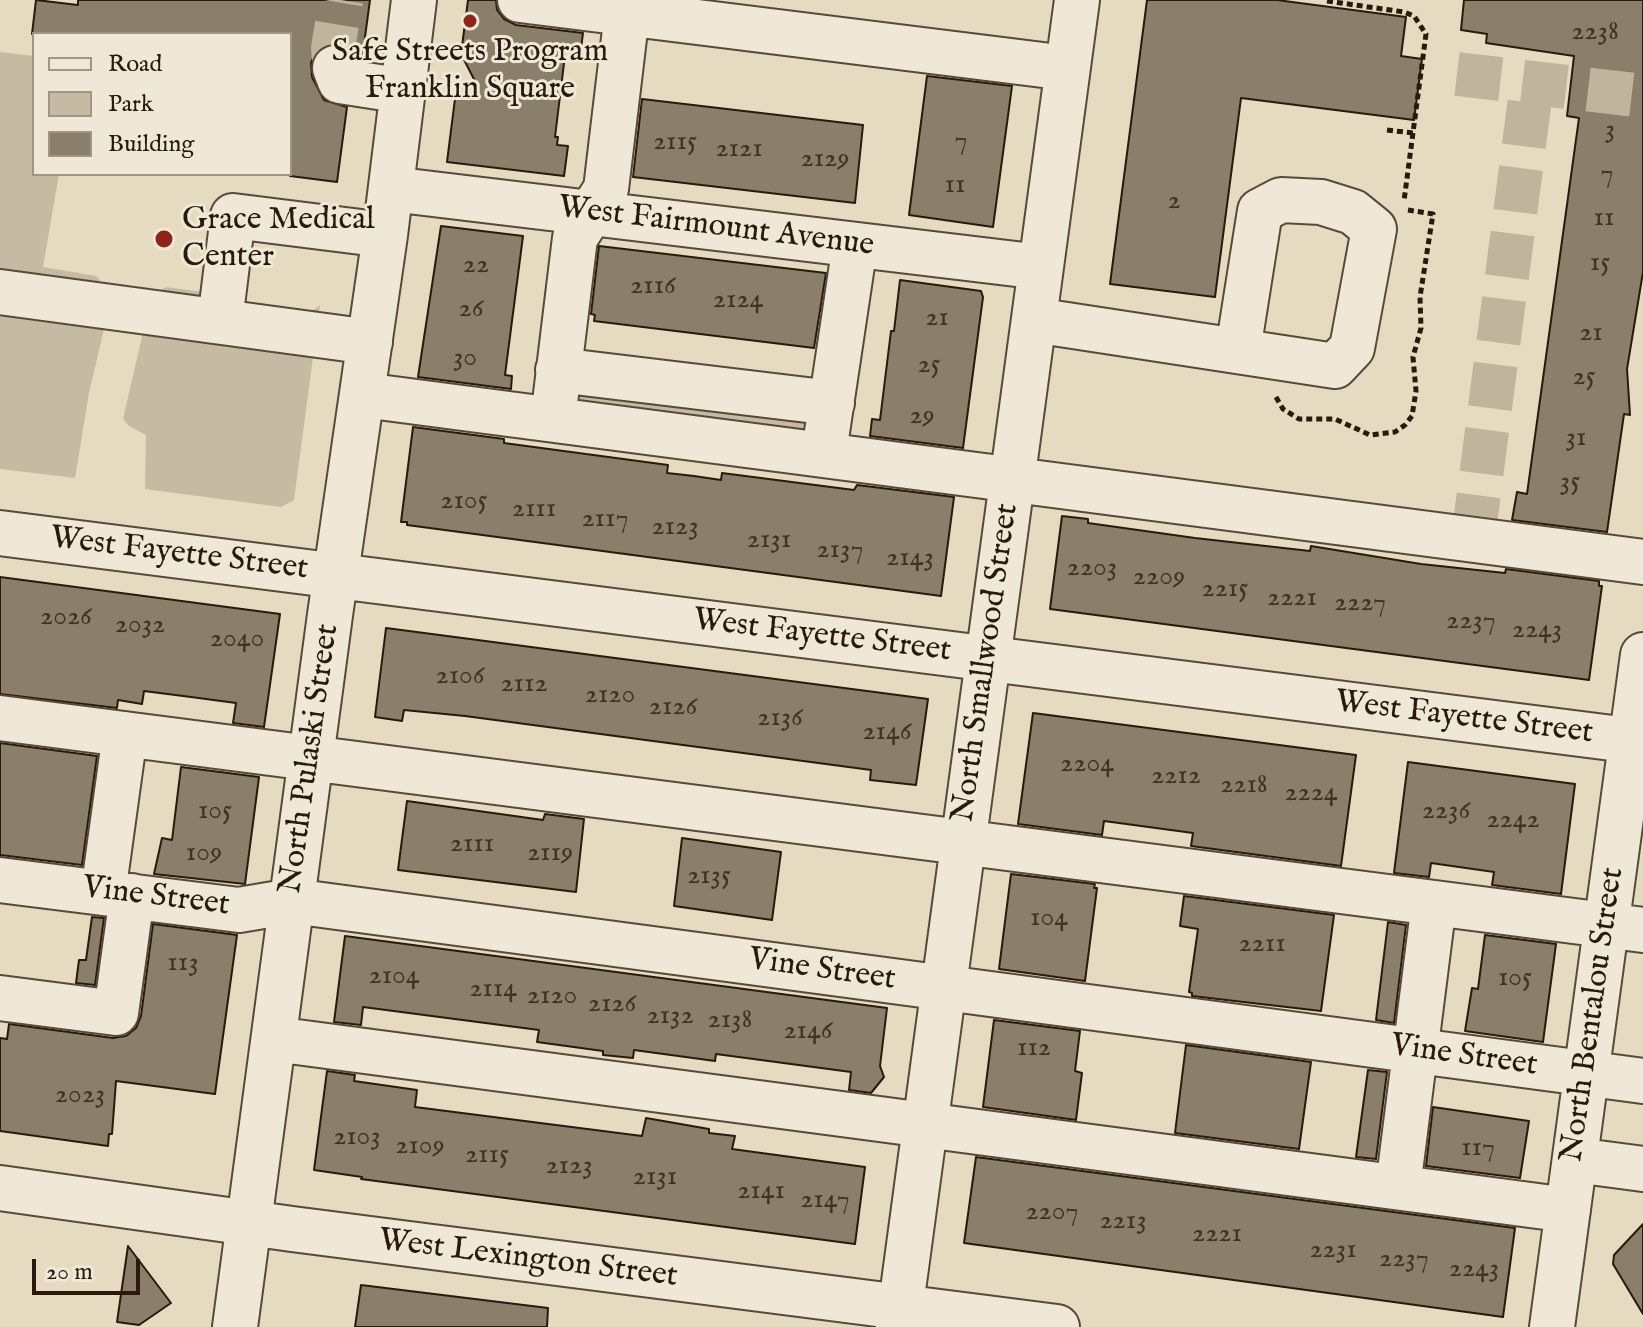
<!DOCTYPE html>
<style>
body{margin:0}
#map{position:relative;width:1643px;height:1327px;overflow:hidden;background:#e6dbc1;font-family:"IM FELL English",serif}
canvas{display:block}
.legend{position:absolute;left:32px;top:32px;width:260px;height:144px;box-sizing:border-box;background:#efe8d7;border:2px solid #a09686;margin:0;padding:10px 14px;list-style:none;font-size:24px;color:#291a0d}
.legend li{display:flex;align-items:center;gap:16px;height:40px}
.legend b{width:40px;border:2px solid #a09686}
.scale{position:absolute;left:32px;top:1259px;width:108px;height:36px;box-sizing:border-box;border:4px solid #291a0d;border-top:0;padding-left:10px;font-size:24px;line-height:28px;white-space:nowrap;color:#291a0d;-webkit-text-stroke:6px #efe8d7;paint-order:stroke}
</style>
<div id="map">
<canvas width="1643" height="1327"></canvas>
<ul class="legend">
<li><b style="height:10px;background:#efe8d7"></b>Road</li>
<li><b style="height:22px;background:#c6baa2"></b>Park</li>
<li><b style="height:22px;background:#8b7e6b"></b>Building</li>
</ul>
<div class="scale">20 m</div>
</div>
<script>
const g = document.querySelector('canvas').getContext('2d');
g.lineJoin = 'round';
function paint(path, color) {
  g.fillStyle = color;
  g.fill(path, 'evenodd');
}
function shape(rows) {
  const path = new Path2D();
  for (const r of rows) {
    path.moveTo(r[0], r[1]);
    for (let i = 2; i < r.length; i += 2) path.lineTo(r[i], r[i + 1]);
  }
  return path;
}
function strokePath(path, color, width, dash) {
  g.strokeStyle = color;
  g.lineWidth = width;
  g.lineCap = dash ? 'butt' : 'round';
  g.setLineDash(dash || []);
  g.stroke(path);
}
function label(font, color, halo, rows, align = 'center') {
  g.font = font + ' "IM FELL English",serif';
  g.lineWidth = 6;
  g.setLineDash([]);
  g.textBaseline = 'middle';
  g.strokeStyle = halo;
  g.fillStyle = color;
  for (const [text, x, y, turn = 0] of rows) {
    g.save();
    g.translate(x, y);
    g.rotate((+turn || 0) * Math.PI / 180);
    g.textAlign = isNaN(turn) ? turn : align;
    if (halo) g.strokeText(text, 0, 0);
    g.fillText(text, 0, 0);
    g.restore();
  }
}
paint(shape([
 [0,52,34,56,34,174,59,174,43,267,96,276,106,287,109,308,89,393,75,478,0,469],
 [166,287,210,293,241,304,296,311,312,311,320,305,294,500,281,507,145,489,146,435,129,426,123,419,150,302,156,293],
 [565,379,817,411,813,441,561,409]
]), '#c6baa2');
const building = shape([
 [36,0,78,5,78,0,370,0,362,59,358,59,350,48,338,43,327,44,316,52,311,63,312,77,324,100,347,107,337,182,290,176,290,34,32,34,36,0],
 [468,0,496,0,497,10,504,19,516,25,583,33,581,49,566,47,560,96,555,137,558,137,557,145,568,146,564,176,447,162,457,83,477,85,461,54,468,0],
 [1147,0,1277,0,1406,17,1401,56,1422,59,1414,120,1241,98,1215,297,1110,284,1147,0],
 [1464,0,1643,0,1643,272,1627,369,1630,415,1624,414,1607,532,1512,520,1517,492,1527,494,1579,118,1567,116,1574,56,1486,43,1487,34,1461,30,1464,0],
 [927,76,1012,86,993,227,909,215,927,76],
 [642,99,863,125,855,203,633,177,642,99],
 [441,226,523,236,505,375,512,376,511,389,418,377,441,226],
 [599,246,826,273,814,348,594,321,595,315,591,314,599,246],
 [900,280,981,291,983,297,963,448,870,436,872,419,880,420,891,331,894,331,900,280],
 [413,427,504,439,504,443,668,465,667,473,694,476,721,480,722,473,854,490,857,485,954,497,941,596,407,525,407,522,401,522,413,427],
 [1062,516,1088,519,1088,523,1195,538,1310,551,1311,546,1421,564,1505,573,1506,569,1599,581,1599,586,1602,586,1589,680,1050,609,1062,516],
 [0,577,280,614,264,727,233,723,236,703,191,697,144,691,142,704,118,700,117,708,0,694,0,577],
 [386,628,928,699,916,785,870,780,871,770,465,716,404,710,402,721,375,717,386,628],
 [1033,713,1356,755,1341,866,1191,846,1193,833,1104,821,1102,835,1018,824,1033,713],
 [0,743,97,756,82,865,0,855,0,743],
 [1408,762,1575,784,1561,894,1492,885,1494,872,1431,863,1429,877,1394,873,1408,762],
 [181,767,259,777,245,884,154,874,162,838,172,840,181,767],
 [407,801,543,820,545,814,584,819,576,892,398,870,407,801],
 [682,838,781,852,772,920,674,906,682,838],
 [1011,874,1095,884,1094,888,1097,888,1085,981,999,969,1011,874],
 [1184,896,1334,915,1321,1011,1192,996,1192,993,1189,992,1198,929,1180,926,1184,896],
 [92,917,104,918,95,985,76,983,79,960,86,960,92,917],
 [1388,922,1406,925,1394,1023,1376,1020,1388,922],
 [153,924,237,935,215,1094,116,1081,112,1134,109,1134,108,1146,0,1131,0,1038,7,1039,9,1024,113,1038,126,1036,136,1028,141,1016,153,924],
 [1485,935,1556,944,1543,1042,1465,1031,1472,988,1478,989,1485,935],
 [345,936,887,1008,880,1066,884,1077,871,1093,849,1090,851,1072,716,1054,715,1061,634,1050,633,1058,603,1055,603,1051,537,1042,539,1030,363,1007,361,1025,334,1022,345,936],
 [994,1020,1080,1031,1075,1071,1082,1073,1076,1120,983,1107,994,1020],
 [1186,1045,1311,1062,1299,1149,1175,1133,1186,1045],
 [1368,1070,1387,1072,1376,1159,1356,1157,1368,1070],
 [327,1071,355,1075,354,1081,417,1090,415,1107,642,1136,646,1118,709,1129,709,1133,735,1136,732,1149,865,1167,855,1244,361,1179,362,1177,314,1170,327,1071],
 [1433,1107,1529,1121,1520,1178,1426,1166,1433,1107],
 [976,1157,1515,1228,1503,1317,964,1243,976,1157],
 [1643,1224,1643,1314,1613,1264,1614,1255,1643,1224],
 [128,1246,171,1303,139,1325,117,1322,128,1246],
 [361,1285,548,1308,547,1327,355,1327,361,1285]
]);
paint(building, '#8b7e6b');
strokePath(building, '#291a0d', 2);
strokePath(shape([
 [335,68,333,48,341,0],
 [1457,74,1643,96],
 [1473,539,1532,83]
]), '#c0b49d', 44, [44, 22]);
const minor = shape([
 [520,0,1067,68],
 [335,68,340,81,404,91],
 [391,189,1041,267],
 [0,292,370,342],
 [1034,320,1335,366,1352,348,1374,229,1353,212,1321,202,1281,200,1260,211,1238,350],
 [220,321,233,216,385,235],
 [558,370,832,403],
 [363,395,1643,562],
 [553,419,575,238,606,189,627,13],
 [827,432,855,245],
 [0,533,1643,742],
 [0,718,1643,930],
 [0,880,239,910,292,901,1643,1081],
 [103,893,125,734],
 [0,998,116,1013,132,896],
 [274,1039,1568,1210],
 [1575,1160,1643,1169],
 [1398,1187,1434,903],
 [0,1188,292,1229,1057,1327],
 [235,1327,330,615,385,235,414,0],
 [898,1327,1077,0],
 [1552,1327,1643,655]
]);
strokePath(minor, '#584a3a', 48);
strokePath(shape([
 [1327,1,1404,12,1414,16,1426,34,1404,201],
 [1387,130,1413,133],
 [1276,397,1283,409,1299,419,1335,419,1370,435,1395,432,1405,425,1412,416,1416,391,1413,357,1421,328,1420,297,1433,214,1408,210]
]), '#291a0d', 5, [6, 4]);
strokePath(minor, '#efe8d7', 44);
for (const [x, y, r, color] of [
 [470,21,8,"#8f2418"],
 [164,239,10,"#8f2418"]
]) {
  const dot = new Path2D();
  dot.arc(x, y, r, 0, 2 * Math.PI);
  g.fillStyle = color;
  g.fill(dot);
  strokePath(dot, '#efe8d7', 3);
}
label('28px', '#423324', null, [
 ["2238",1595,33],
 ["3",1610,131],
 ["7",961,142],
 ["2115",675,143],
 ["2121",739,150],
 ["2129",825,160],
 ["7",1607,175],
 ["11",955,186],
 ["2",1174,202],
 ["11",1604,219],
 ["15",1600,264],
 ["22",476,266],
 ["2116",653,287],
 ["2124",738,301],
 ["26",471,310],
 ["21",937,319],
 ["21",1591,334],
 ["30",465,359],
 ["25",929,366],
 ["25",1584,378],
 ["29",922,417],
 ["31",1576,439],
 ["35",1570,483],
 ["2105",464,502],
 ["2111",534,510],
 ["2117",605,520],
 ["2123",675,528],
 ["2131",769,541],
 ["2137",840,551],
 ["2143",910,559],
 ["2203",1092,569],
 ["2209",1159,578],
 ["2215",1225,590],
 ["2221",1292,599],
 ["2227",1360,604],
 ["2026",66,618],
 ["2237",1471,622],
 ["2032",140,626],
 ["2243",1537,631],
 ["2040",237,640],
 ["2106",460,677],
 ["2112",524,685],
 ["2120",610,696],
 ["2126",673,708],
 ["2136",780,719],
 ["2146",887,733],
 ["2204",1087,765],
 ["2212",1176,777],
 ["2218",1244,786],
 ["2224",1311,794],
 ["105",215,812],
 ["2236",1446,812],
 ["2242",1513,821],
 ["2111",472,845],
 ["109",204,854],
 ["2119",550,854],
 ["2135",709,877],
 ["104",1049,919],
 ["2211",1262,945],
 ["113",183,964],
 ["2104",394,977],
 ["105",1515,979],
 ["2114",493,990],
 ["2120",552,997],
 ["2126",612,1005],
 ["2132",670,1017],
 ["2138",730,1021],
 ["2146",808,1032],
 ["112",1034,1049],
 ["2023",80,1096],
 ["2103",357,1138],
 ["2109",420,1147],
 ["117",1478,1149],
 ["2115",487,1156],
 ["2123",569,1167],
 ["2131",655,1178],
 ["2141",761,1192],
 ["2147",825,1201],
 ["2207",1052,1213],
 ["2213",1123,1222],
 ["2221",1217,1235],
 ["2231",1333,1251],
 ["2237",1404,1260],
 ["2243",1474,1270]
]);
label('32px', '#291a0d', '#efe8d7', [
 ["Safe Streets Program",470,53],
 ["Franklin Square",470,90],
 ["Grace Medical",182,221,"left"],
 ["Center",182,258,"left"]
]);
label('32px', '#291a0d', '#efe8d7', [
 ["West Fairmount Avenue",716,228,7],
 ["West Fayette Street",179,555,7],
 ["West Fayette Street",822,637,7],
 ["North Smallwood Street",987,663,-82],
 ["West Fayette Street",1464,719,7],
 ["North Pulaski Street",311,759,-82],
 ["Vine Street",156,898,7],
 ["Vine Street",822,971,8],
 ["North Bentalou Street",1594,1015,-82],
 ["Vine Street",1464,1057,8],
 ["West Lexington Street",528,1260,7]
]);
</script>
